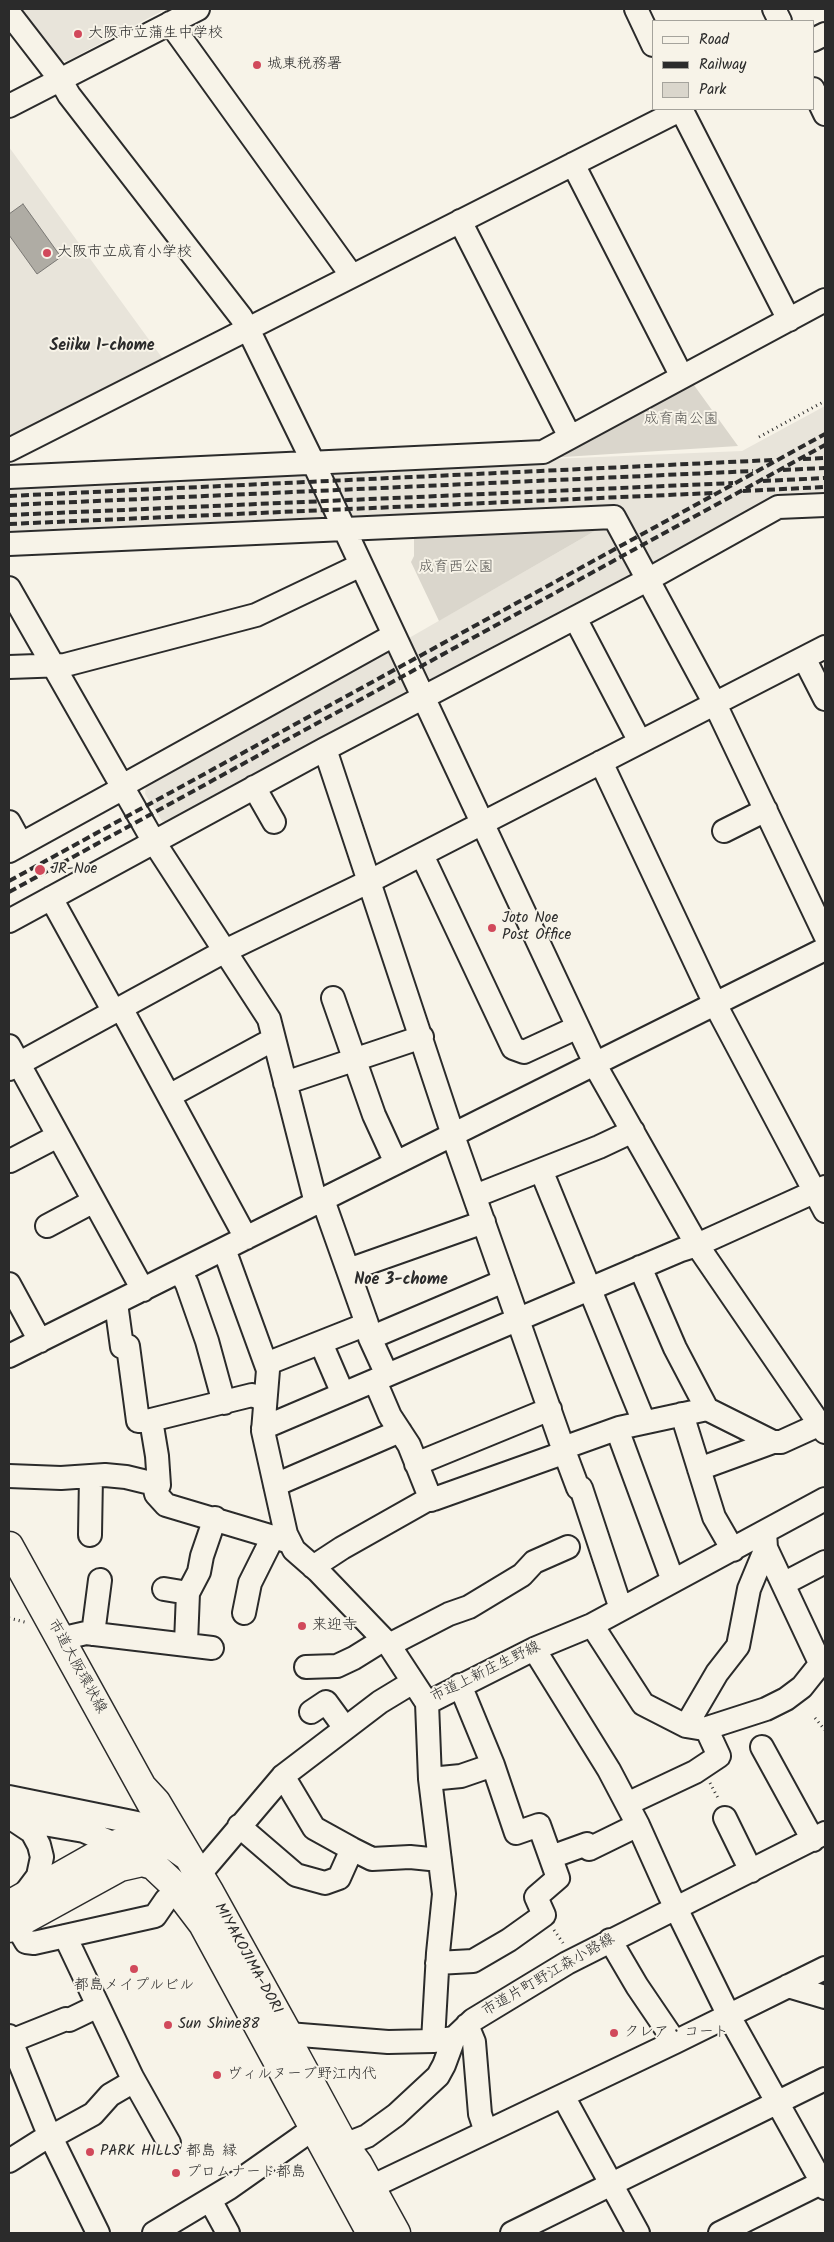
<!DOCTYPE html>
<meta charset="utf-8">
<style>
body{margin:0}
#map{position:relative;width:834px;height:2242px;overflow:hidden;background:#f7f3e8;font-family:Kalam,sans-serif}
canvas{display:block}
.frame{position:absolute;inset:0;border:10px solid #2b2b2b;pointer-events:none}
.legend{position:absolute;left:652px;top:20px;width:162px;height:90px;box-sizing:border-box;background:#f7f3e8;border:1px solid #a5a39c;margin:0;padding:6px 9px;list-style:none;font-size:15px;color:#2b2b2b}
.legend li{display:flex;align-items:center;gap:10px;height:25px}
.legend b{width:25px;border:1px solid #a5a39c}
</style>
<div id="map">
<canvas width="834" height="2242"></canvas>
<div class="frame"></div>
<ul class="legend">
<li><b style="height:6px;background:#f7f3e8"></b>Road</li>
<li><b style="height:6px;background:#2b2b2b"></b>Railway</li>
<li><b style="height:14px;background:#dad6cc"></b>Park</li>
</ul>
</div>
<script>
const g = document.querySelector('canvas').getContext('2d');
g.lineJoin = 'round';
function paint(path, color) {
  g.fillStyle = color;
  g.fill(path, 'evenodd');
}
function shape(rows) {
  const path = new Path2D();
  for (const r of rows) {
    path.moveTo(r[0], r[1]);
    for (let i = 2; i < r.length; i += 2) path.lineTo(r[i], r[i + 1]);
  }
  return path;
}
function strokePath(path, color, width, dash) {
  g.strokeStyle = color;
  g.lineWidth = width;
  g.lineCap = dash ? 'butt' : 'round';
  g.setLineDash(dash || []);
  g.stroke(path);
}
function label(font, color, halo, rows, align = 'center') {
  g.font = font + ' Kalam,"Klee One",sans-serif';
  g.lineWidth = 4;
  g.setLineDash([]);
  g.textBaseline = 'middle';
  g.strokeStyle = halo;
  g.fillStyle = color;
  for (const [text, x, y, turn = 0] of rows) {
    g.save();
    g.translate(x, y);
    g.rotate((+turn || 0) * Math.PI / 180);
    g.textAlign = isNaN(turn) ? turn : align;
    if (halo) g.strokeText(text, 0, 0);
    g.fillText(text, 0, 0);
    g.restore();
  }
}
paint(shape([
 [19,9,166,9,67,61,58,60],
 [9,147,163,359,9,438],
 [825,406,825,496,657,564,648,561,617,507,360,518,352,516,333,475,336,475,336,468,742,451],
 [300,470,310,476,328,516,325,516,323,521,9,535,9,484],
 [607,524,635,568,631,578,431,683,409,638],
 [382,652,392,653,413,694,166,822,162,821,145,794,146,784]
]), '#e8e4da');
paint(shape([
 [691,381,738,446,547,458],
 [607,524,439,621,411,562,414,556,414,533]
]), '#dad6cc');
const water = shape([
 [23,204,61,257,37,274,9,235,9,214,23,204]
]);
paint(water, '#afaca4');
strokePath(water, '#7a7874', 1);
const minor = shape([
 [636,9,653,45],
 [774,9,780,21],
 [9,13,60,79,69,95,241,317,248,329,313,462,600,1074,697,1245,825,1432],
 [170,23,352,276],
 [813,40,825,34],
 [813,89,825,114],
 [9,106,198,9],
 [681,109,789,320],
 [573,164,682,377,825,300],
 [460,221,570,437],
 [9,450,676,112,679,109],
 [9,477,543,452,682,377],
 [9,544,614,517,715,704,825,935],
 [9,588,154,842,269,1019,316,1203],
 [575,618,640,742],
 [804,658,825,699],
 [9,667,65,665,256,615,361,565],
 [325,749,456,1144,563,1448,578,1488,581,1488,621,1609],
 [601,762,715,1004,825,1211],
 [254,787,274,822],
 [9,822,21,844],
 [724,831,766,810],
 [9,851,116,792,122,786,394,635],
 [422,855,513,1048,524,1052,578,1027],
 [51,898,114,1012],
 [9,921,325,749,649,579,778,507,825,505],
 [333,998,374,1115,396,1163],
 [121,1008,246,1238],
 [9,1046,143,1290],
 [9,1069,225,951,370,881,825,647],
 [285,1083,422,1037],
 [169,1096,274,1039],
 [10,1161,58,1136],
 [541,1170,644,1422],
 [475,1196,599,1147,633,1131],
 [323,1200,367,1324,370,1338,387,1375],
 [47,1226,94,1201],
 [224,1249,268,1370,263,1431,286,1534,294,1550,318,1571,389,1645,427,1703,534,1649,592,1625,825,1499],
 [640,1267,675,1348,707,1409,773,1442],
 [348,1270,484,1222],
 [180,1271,187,1284,207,1341,224,1403],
 [9,1284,40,1341],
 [116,1303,122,1347,128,1346,138,1421,151,1420,252,1395,265,1400],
 [370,1338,504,1281],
 [321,1343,343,1394],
 [9,1356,825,949],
 [266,1364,367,1324],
 [375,1381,390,1416,409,1445,431,1500],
 [682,1414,714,1517,733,1550],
 [263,1428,681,1250,697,1245,825,1187],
 [617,1429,673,1581],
 [563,1448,619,1428,707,1409],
 [416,1464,550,1409],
 [699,1469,773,1442,781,1442,825,1422],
 [9,1476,61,1478,105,1475,126,1477,159,1485,157,1456,151,1420],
 [154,1485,156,1494,166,1505,290,1542],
 [275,1485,400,1431],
 [90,1535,91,1476],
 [766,1548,821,1665],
 [313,1567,342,1548,427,1500,434,1499,566,1452],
 [783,1584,825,1562],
 [164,1589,188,1593],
 [244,1613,250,1583,273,1537],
 [592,1625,643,1704,686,1726,704,1729,766,1709,786,1699,802,1687,825,1658],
 [93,1634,100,1580],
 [60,1639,86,1633,212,1648],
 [186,1643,188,1593,199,1572,202,1556,215,1518],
 [389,1645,449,1614,469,1607,522,1575,534,1562,568,1547],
 [534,1649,609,1770,638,1825,669,1894,729,2016,825,2188],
 [306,1667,337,1666,354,1658,383,1640],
 [427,1703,430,1779,444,1894,438,1953,433,2041],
 [311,1712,326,1702,345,1728],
 [686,1726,717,1673,738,1646,749,1589,766,1548,765,1532],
 [762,1747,813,1840],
 [283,1776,314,1828,352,1849,372,1859,410,1857,440,1860],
 [430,1779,461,1776,493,1765],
 [9,1797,137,1823,163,1831,169,1837],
 [627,1804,695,1772,719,1756,706,1728],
 [9,1818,84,1831,129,1850],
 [725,1818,751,1871],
 [14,1820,32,1832,39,1845,42,1857,38,1876,23,1896],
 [239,1826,296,1875,325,1883,339,1878,352,1849],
 [551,1857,587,1844,589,1849,638,1825],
 [199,1875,283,1776,380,1702,413,1682],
 [16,1925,26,1942,34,1943,155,1916,166,1900,179,1893],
 [65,1936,132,2077,169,2143],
 [610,1940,637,1986,675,2042],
 [437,1963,473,1961,509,1940,544,1915,536,1897,558,1878,539,1825,516,1833,493,1765,460,1685],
 [788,1986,825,1997],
 [467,2025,474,2042,480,2114,486,2132],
 [288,2034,388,2042,433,2041,454,2038,473,2020,567,1963,825,1833],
 [9,2036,45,2125,98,2233],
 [11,2041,66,2019,69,2020,98,2006],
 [563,2096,638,2233],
 [51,2137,93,2114,110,2095,134,2081],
 [328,2140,344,2145,367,2136,396,2115,438,2076,444,2065,454,2038],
 [9,2161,50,2135],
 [371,2187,675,2042,825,1968],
 [210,2200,228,2233],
 [154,2233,229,2188,300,2138,314,2128,319,2122,321,2114],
 [512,2233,825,2079],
 [720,2233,825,2181]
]);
const major = shape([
 [9,1546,152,1805],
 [144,1789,156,1802,210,1893,288,2034,291,2047,344,2145,358,2164,396,2233],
 [9,1905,117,1844,134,1838,156,1839,169,1843,186,1855],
 [9,1928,120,1867,142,1862,153,1865,171,1882,203,1924,371,2233]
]);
strokePath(minor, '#2b2b2b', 26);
strokePath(major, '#2b2b2b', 31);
strokePath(shape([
 [759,437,825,401],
 [9,1618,28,1623],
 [815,1718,825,1730],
 [710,1783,719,1800],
 [554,1930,563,1943]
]), '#2b2b2b', 3, [1, 4]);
strokePath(minor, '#f7f3e8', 22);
strokePath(major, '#f7f3e8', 28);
strokePath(shape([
 [803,459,825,458],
 [783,470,825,468],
 [763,481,825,478],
 [743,491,825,487],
 [9,496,773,460],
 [9,505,753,471],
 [9,515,733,483],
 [9,524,713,493],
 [9,881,825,434],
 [9,892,825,445]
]), '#2b2b2b', 4, [8, 4]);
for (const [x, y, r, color] of [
 [78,34,5,"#d1495b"],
 [257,65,5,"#d1495b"],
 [47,253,5,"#d1495b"],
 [40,870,6,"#d1495b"],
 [492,928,5,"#d1495b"],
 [302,1626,5,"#d1495b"],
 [134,1969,5,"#d1495b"],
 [168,2025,5,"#d1495b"],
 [614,2033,5,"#d1495b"],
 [217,2075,5,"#d1495b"],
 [90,2152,5,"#d1495b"],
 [176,2173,5,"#d1495b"]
]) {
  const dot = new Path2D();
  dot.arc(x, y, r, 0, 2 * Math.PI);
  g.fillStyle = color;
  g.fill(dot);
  strokePath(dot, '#f7f3e8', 2);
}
label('15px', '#2b2b2b', '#f7f3e8', [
 ["大阪市立蒲生中学校",88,34],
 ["城東税務署",267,65],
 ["大阪市立成育小学校",57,253],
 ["JR-Noe",51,870],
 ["Joto Noe",502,919],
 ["Post Office",502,936],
 ["来迎寺",312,1626],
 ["都島メイプルビル",134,1986,"center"],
 ["Sun Shine88",178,2025],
 ["クレア・コート",624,2033],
 ["ヴィルヌーブ野江内代",227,2075],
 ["PARK HILLS 都島 縁",100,2152],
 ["プロムナード都島",186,2173]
], 'left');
label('15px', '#575653', '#f7f3e8', [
 ["成育南公園",681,420],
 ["成育西公園",456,568]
]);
label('15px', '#2b2b2b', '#f7f3e8', [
 ["市道大阪環状線",76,1667,61],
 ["市道上新庄生野線",486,1673,-26],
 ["MIYAKOJIMA-DORI",247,1959,61],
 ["市道片町野江森小路線",549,1976,-30]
]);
label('bold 16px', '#2b2b2b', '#f7f3e8', [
 ["Seiiku 1-chome",102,347],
 ["Noe 3-chome",401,1281]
]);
</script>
